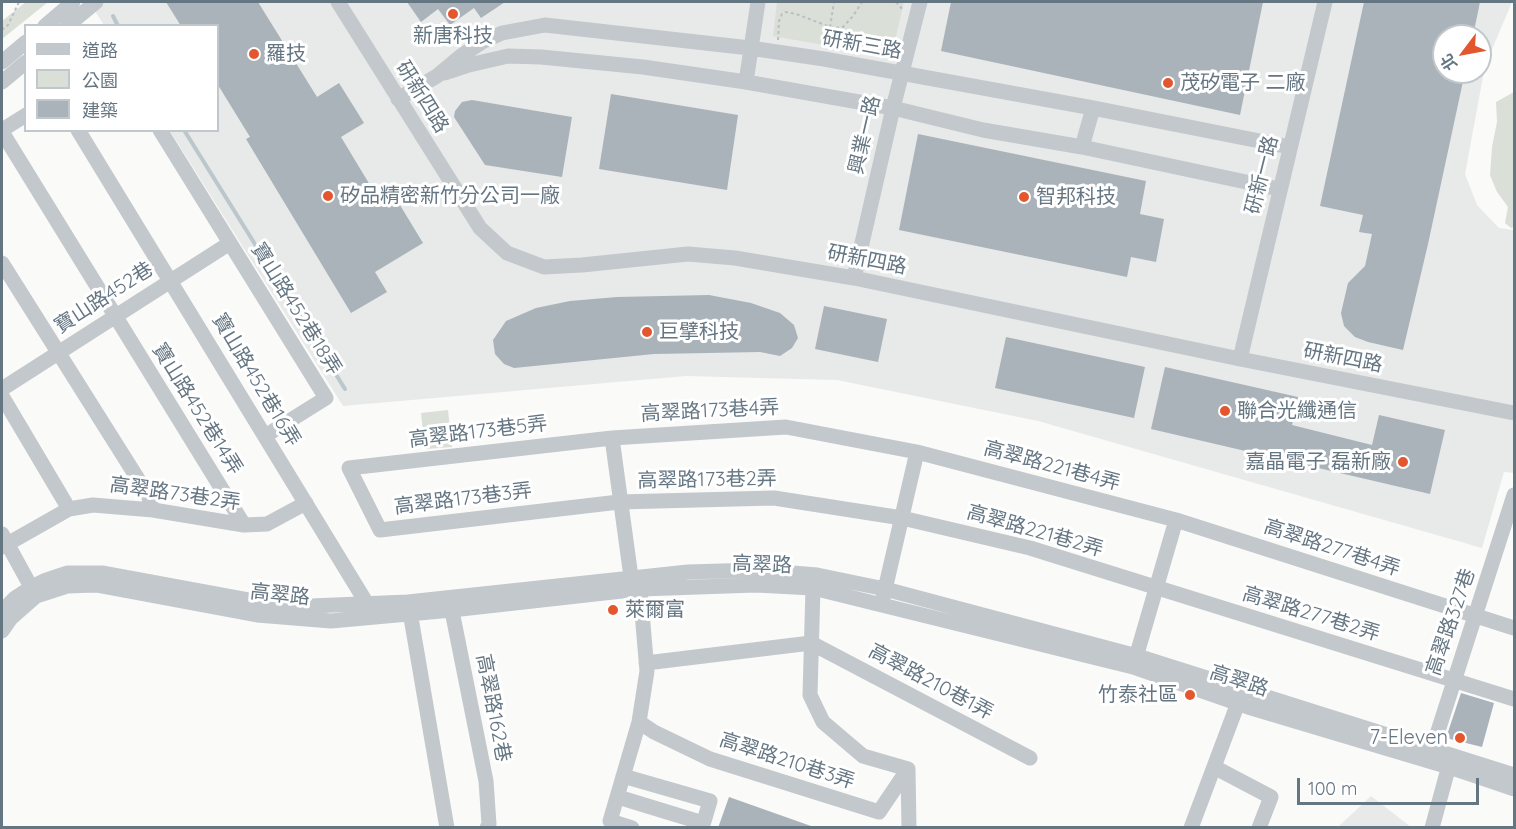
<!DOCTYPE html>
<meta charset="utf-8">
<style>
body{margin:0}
#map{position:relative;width:1516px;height:829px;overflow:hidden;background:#fafaf8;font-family:Quicksand,"Noto Sans TC",sans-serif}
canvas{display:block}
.frame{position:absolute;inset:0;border:3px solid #657683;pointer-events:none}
.legend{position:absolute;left:24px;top:24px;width:195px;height:108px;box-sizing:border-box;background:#fff;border:2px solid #c1c8cd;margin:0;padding:8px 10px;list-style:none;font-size:18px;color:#657683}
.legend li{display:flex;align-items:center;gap:12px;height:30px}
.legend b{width:30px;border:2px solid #c1c8cd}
.north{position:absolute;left:1432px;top:24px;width:60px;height:60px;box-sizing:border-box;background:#fff;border:2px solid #c1c8cd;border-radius:50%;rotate:238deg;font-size:16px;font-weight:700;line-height:24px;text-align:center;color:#657683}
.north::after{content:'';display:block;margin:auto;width:21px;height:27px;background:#e4572e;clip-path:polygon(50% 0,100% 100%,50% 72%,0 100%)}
.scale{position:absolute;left:1297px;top:778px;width:182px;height:27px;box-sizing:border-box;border:3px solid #657683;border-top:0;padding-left:8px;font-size:18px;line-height:21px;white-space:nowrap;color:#657683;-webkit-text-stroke:4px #fff;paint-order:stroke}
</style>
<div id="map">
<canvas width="1516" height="829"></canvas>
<div class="frame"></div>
<ul class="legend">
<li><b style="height:8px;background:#c3c8cc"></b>道路</li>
<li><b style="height:16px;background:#dadfd7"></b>公園</li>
<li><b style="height:16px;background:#aab3b9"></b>建築</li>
</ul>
<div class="north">北</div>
<div class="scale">100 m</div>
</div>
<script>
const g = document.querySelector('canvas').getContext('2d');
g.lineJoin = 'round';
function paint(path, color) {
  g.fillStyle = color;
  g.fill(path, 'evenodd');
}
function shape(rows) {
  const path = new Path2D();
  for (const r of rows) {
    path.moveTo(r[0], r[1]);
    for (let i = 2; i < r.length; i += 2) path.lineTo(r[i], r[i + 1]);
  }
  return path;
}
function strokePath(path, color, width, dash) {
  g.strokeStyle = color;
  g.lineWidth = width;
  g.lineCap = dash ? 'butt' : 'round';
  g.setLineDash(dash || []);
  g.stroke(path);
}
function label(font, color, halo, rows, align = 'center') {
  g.font = font + ' Quicksand,"Noto Sans TC",sans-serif';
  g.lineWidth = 6;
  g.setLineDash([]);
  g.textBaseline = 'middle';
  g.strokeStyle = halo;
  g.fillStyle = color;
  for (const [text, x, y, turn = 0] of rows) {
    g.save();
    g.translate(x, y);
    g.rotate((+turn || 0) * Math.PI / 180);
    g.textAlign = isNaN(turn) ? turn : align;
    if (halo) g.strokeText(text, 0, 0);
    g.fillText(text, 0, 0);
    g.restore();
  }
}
paint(shape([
 [89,2,1512,2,1485,66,1465,174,1477,205,1499,228,1514,230,1514,473,1504,472,1482,548,1038,421,837,380,686,376,343,406,170,131,218,130,218,26,104,25],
 [1444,36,1480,36,1480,72,1444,72],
 [1371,796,1411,827,1338,827]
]), '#e8e9e9');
paint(shape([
 [26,2,48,2,2,39,2,21],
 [777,2,904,2,891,57,773,36],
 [1514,92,1514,227,1511,228,1505,223,1508,207,1497,192,1490,175,1492,147,1497,122,1496,102],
 [448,410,452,447,425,449,421,413]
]), '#dadfd7');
strokePath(shape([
 [113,16,118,26],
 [184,130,345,389]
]), '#bbc7cb', 4);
paint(shape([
 [166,2,258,2,317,97,339,83,364,123,341,137,379,200,392,192,423,243,375,272,387,292,351,313,246,139,250,137,218,85,218,26,181,26],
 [407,2,505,2,481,18,474,8,450,25,438,9,421,22],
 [951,2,1263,2,1240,115,941,51],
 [1364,2,1480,2,1473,36,1444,36,1444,72,1465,72,1428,244,1403,350,1368,342,1355,337,1344,326,1341,313,1348,283,1365,266,1372,234,1359,232,1363,215,1320,206],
 [611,94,738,115,727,190,599,169],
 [472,100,572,117,562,177,485,165,454,117,455,111,462,102],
 [918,134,1146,181,1140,214,1164,219,1156,262,1131,257,1127,277,899,230],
 [709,295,751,303,780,313,794,325,798,338,792,348,780,356,760,352,654,354,514,368,504,364,495,354,493,340,506,321,536,308,570,301,617,297],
 [824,306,887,319,878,362,815,349],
 [1006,337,1145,367,1134,418,995,388],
 [1165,367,1298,397,1292,425,1372,445,1379,415,1445,430,1430,494,1151,429],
 [1461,693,1494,703,1482,747,1446,738],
 [729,797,811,826,811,828,718,828]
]), '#aab3b9');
strokePath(shape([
 [896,2,904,11],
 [830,27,834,2],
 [2,30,8,25,19,2],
 [778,40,779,21,782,14,786,12,796,14,833,28,843,27,853,16,862,2]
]), '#bbbfc2', 2, [3, 3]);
strokePath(shape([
 [338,2,480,228,507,253,544,267,582,265,688,254,735,258,854,278,1240,359,1514,413],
 [45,26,73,2],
 [67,26,96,2],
 [2,62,26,42],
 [445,73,469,65,508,56,541,57,643,67,746,82,893,108,983,130,1082,147,1279,189],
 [2,82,26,62],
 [746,82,758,2],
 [398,99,437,76,461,56,482,42,502,33,545,25,750,48,824,59,1093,108,1290,147],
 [2,130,26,115],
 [78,130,372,612],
 [160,130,326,398,265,436],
 [2,132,244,525],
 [1082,147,1093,108],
 [2,263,148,495,153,510],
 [854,278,893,108,920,2],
 [1240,359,1325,2],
 [2,389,230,243],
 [2,396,69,509],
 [612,438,631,577,640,589,647,671,639,722,610,821,632,828],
 [2,534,36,596],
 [2,547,69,509,93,505,153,510,244,525,267,524,306,503],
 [816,579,813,588,810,695,823,722,863,756,908,769],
 [883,598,917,452],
 [450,601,486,781,489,824,487,828],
 [409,606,447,828],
 [2,611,15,598,32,587,46,580,67,573,102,573,286,607,408,602,688,572,756,570,817,575,885,589,1137,656,1514,775],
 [1514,628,1176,520,917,452,786,427,612,438,349,468,380,530,619,502,774,498,902,518,1030,548,1514,699],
 [2,631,11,618,36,596,67,586,96,585,257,615,331,621,452,610,640,589,756,585,813,588,1133,667,1248,707,1449,767,1514,789],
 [646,663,811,643,1030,758],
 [1134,664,1176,520],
 [639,722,654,732,710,759,879,812,908,769],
 [1429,759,1514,495],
 [1214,767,1271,797,1259,828],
 [908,769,909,828],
 [623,776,710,801,702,828],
 [618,797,703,823],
 [1191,828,1241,695],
 [1432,828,1451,758]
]), '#c3c8cc', 15);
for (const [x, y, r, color] of [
 [453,14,6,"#e4572e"],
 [254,54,6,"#e4572e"],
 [1168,83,6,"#e4572e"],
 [328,196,6,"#e4572e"],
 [1024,197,6,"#e4572e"],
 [647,332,6,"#e4572e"],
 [1225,411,6,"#e4572e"],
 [1403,462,6,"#e4572e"],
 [613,610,6,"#e4572e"],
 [1190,695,6,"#e4572e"],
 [1460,738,6,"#e4572e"]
]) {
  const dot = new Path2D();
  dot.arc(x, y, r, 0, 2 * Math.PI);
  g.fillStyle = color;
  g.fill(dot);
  strokePath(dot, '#fff', 2);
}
label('20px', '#657683', '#fff', [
 ["新唐科技",453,36,"center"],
 ["羅技",266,54],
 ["茂矽電子 二廠",1180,83],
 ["矽品精密新竹分公司一廠",340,196],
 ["智邦科技",1036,197],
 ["巨擘科技",659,332],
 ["聯合光纖通信",1237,411],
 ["嘉晶電子 磊新廠",1391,462,"right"],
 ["萊爾富",625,610],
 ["竹泰社區",1178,695,"right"],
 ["7-Eleven",1448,738,"right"]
], 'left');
label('20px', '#657683', '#fff', [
 ["研新三路",862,45,10],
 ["研新四路",422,97,58],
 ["興業一路",865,135,-77],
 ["研新一路",1262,175,-76],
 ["研新四路",867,260,11],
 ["寶山路452巷",104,298,-33],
 ["寶山路452巷18弄",296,309,58],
 ["研新四路",1343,358,11],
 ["寶山路452巷16弄",256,380,59],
 ["寶山路452巷14弄",197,409,58],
 ["高翠路173巷4弄",710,411,-3],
 ["高翠路173巷5弄",478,432,-7],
 ["高翠路221巷4弄",1052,466,15],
 ["高翠路173巷2弄",707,480,-1],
 ["高翠路73巷2弄",175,494,8],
 ["高翠路173巷3弄",463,499,-7],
 ["高翠路221巷2弄",1035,531,16],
 ["高翠路277巷4弄",1332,548,18],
 ["高翠路",762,565,2],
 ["高翠路",280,595,6],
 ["高翠路277巷2弄",1311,614,17],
 ["高翠路327巷",1451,622,-71],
 ["高翠路",1239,681,18],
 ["高翠路210巷1弄",931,682,28],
 ["高翠路162巷",493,708,79],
 ["高翠路210巷3弄",787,761,18]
]);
</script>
